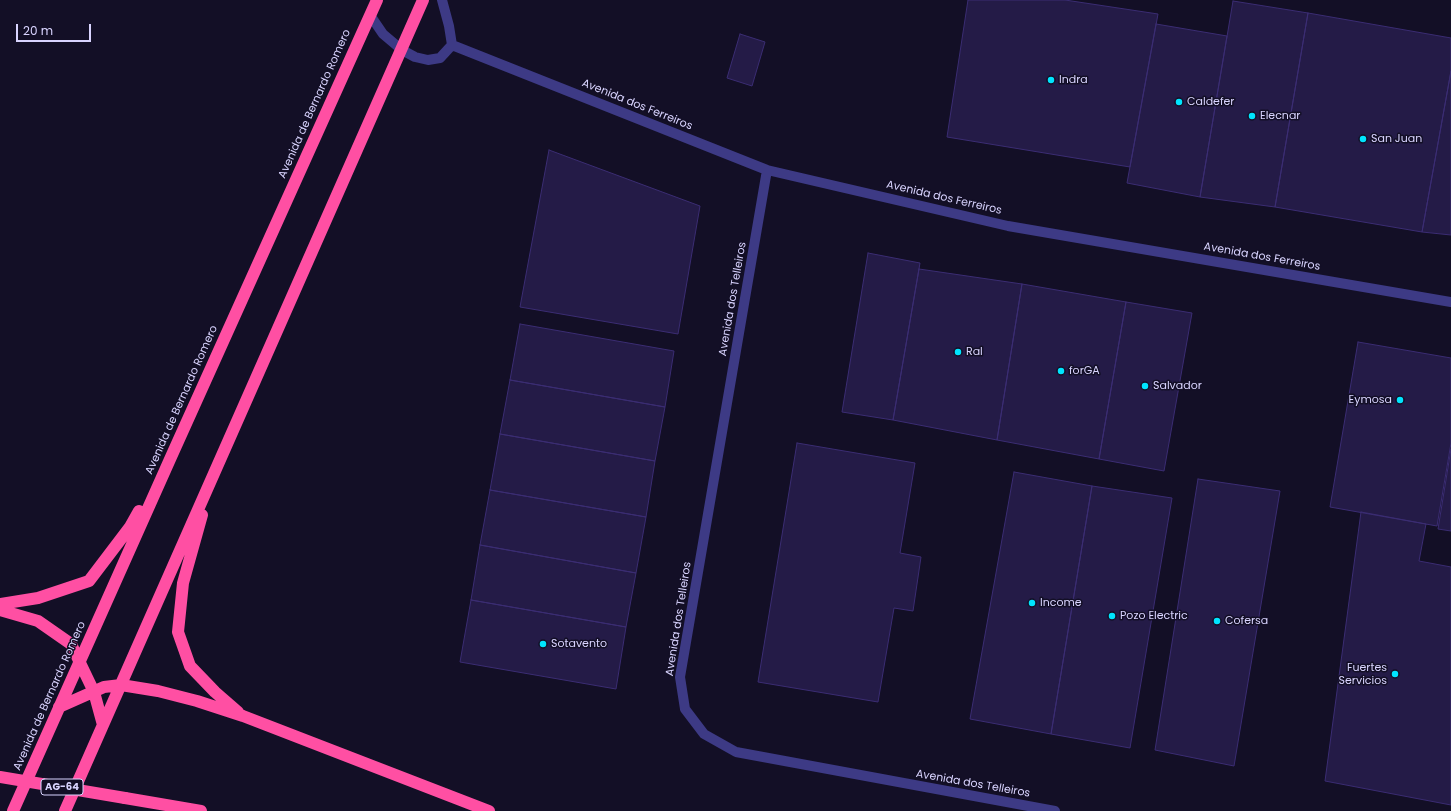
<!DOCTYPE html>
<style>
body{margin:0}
#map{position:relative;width:1451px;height:811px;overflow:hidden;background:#130f26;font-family:Poppins,sans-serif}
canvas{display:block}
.scale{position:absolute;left:16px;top:24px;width:75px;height:18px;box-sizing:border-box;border:2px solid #d9d4ff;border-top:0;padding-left:5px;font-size:12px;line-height:14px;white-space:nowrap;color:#d9d4ff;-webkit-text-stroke:3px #130f26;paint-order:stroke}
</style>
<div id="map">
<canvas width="1451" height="811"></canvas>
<div class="scale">20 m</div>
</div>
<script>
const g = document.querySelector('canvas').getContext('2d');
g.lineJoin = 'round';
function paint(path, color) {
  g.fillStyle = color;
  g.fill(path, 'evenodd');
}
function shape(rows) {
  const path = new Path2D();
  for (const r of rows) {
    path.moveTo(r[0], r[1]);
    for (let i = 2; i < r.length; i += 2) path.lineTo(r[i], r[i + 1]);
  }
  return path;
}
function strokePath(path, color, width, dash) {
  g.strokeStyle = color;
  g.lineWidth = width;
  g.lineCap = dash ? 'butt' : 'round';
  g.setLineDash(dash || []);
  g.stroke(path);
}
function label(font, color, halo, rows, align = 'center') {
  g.font = font + ' Poppins,sans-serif';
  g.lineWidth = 3;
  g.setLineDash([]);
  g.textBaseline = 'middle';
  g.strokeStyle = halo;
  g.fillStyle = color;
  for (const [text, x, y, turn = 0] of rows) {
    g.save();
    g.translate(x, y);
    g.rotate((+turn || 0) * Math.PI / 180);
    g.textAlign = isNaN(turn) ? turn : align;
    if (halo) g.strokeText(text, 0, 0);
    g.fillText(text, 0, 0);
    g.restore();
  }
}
const building = shape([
 [968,0,1065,0,1158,14,1130,167,947,137,968,0],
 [1233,1,1308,13,1275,207,1200,197,1233,1],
 [1308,13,1451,38,1451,71,1422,232,1275,207,1308,13],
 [1156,24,1227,36,1200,197,1127,183,1156,24],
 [740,34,765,42,752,86,727,78,740,34],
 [1451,71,1451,235,1422,232,1451,71],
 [549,150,700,206,678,334,520,307,549,150],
 [868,253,920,263,893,420,842,412,868,253],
 [919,269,1022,284,997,440,893,420,919,269],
 [1022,284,1126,302,1099,459,997,440,1022,284],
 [1126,302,1192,313,1164,471,1099,459,1126,302],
 [520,324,674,351,665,407,510,380,520,324],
 [1358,342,1451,358,1451,443,1437,526,1330,507,1358,342],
 [510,380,665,407,655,461,500,434,510,380],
 [500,434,655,461,646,517,490,490,500,434],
 [797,443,915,463,900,553,921,557,913,611,894,608,878,702,758,682,797,443],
 [1451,449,1451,531,1438,529,1451,449],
 [1014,472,1092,486,1051,734,970,719,1014,472],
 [1198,479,1280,491,1234,766,1155,750,1198,479],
 [1092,486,1172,498,1130,748,1051,734,1092,486],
 [490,490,646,517,636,573,480,545,490,490],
 [1361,512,1426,524,1419,561,1451,567,1451,805,1325,781,1361,512],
 [480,545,636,573,626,627,471,600,480,545],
 [471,600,626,627,616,689,460,662,471,600]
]);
paint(building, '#241b47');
strokePath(building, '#3b2d73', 1);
strokePath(shape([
 [370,15,383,34,402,50,415,57,428,60,440,58,452,45,449,26,442,0],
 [452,45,767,170,1008,226,1451,302],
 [767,170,680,677,685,709,704,734,736,752,1055,811]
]), '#3d3a85', 10);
strokePath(shape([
 [202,515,183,583,178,632,190,666,215,692,238,712],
 [0,604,38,598,89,581,130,527,139,511],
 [0,610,38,621,71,644,94,692,103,725],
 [59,707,104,687,121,685,158,691,197,701,243,716,489,811],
 [125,798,201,811],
 [13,811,171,457,377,0],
 [65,811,423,0]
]), '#ff4fa3', 12);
strokePath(shape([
 [0,777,125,798]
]), '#ff4fa3', 12);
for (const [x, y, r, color] of [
 [1051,80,4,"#00e5ff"],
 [1179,102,4,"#00e5ff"],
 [1252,116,4,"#00e5ff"],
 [1363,139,4,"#00e5ff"],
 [958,352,4,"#00e5ff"],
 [1061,371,4,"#00e5ff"],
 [1145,386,4,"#00e5ff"],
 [1400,400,4,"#00e5ff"],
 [1032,603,4,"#00e5ff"],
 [1112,616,4,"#00e5ff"],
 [1217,621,4,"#00e5ff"],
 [543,644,4,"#00e5ff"],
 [1395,674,4,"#00e5ff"]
]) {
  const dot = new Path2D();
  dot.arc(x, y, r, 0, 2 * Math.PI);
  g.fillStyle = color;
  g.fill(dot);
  strokePath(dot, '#130f26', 1.5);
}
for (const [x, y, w] of [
 [62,787,42]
]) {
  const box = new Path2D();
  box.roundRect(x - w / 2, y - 8, w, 16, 3);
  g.fillStyle = '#130f26';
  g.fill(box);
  strokePath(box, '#d9d4ff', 1);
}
label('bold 10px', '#d9d4ff', null, [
 ["AG-64",62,787]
]);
label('11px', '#d9d4ff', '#130f26', [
 ["Indra",1059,80],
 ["Caldefer",1187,102],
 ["Elecnar",1260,116],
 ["San Juan",1371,139],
 ["Ral",966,352],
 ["forGA",1069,371],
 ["Salvador",1153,386],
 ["Eymosa",1392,400,"right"],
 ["Income",1040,603],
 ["Pozo Electric",1120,616],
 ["Cofersa",1225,621],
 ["Sotavento",551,644],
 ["Fuertes",1387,668,"right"],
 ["Servicios",1387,681,"right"]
], 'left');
label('11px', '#d9d4ff', '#130f26', [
 ["Avenida de Bernardo Romero",315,104,-66],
 ["Avenida dos Ferreiros",637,105,22],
 ["Avenida dos Ferreiros",944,198,13],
 ["Avenida dos Ferreiros",1262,257,10],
 ["Avenida dos Telleiros",733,299,-80],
 ["Avenida de Bernardo Romero",182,400,-66],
 ["Avenida dos Telleiros",679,619,-81],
 ["Avenida de Bernardo Romero",50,696,-66],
 ["Avenida dos Telleiros",973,784,10]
]);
</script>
